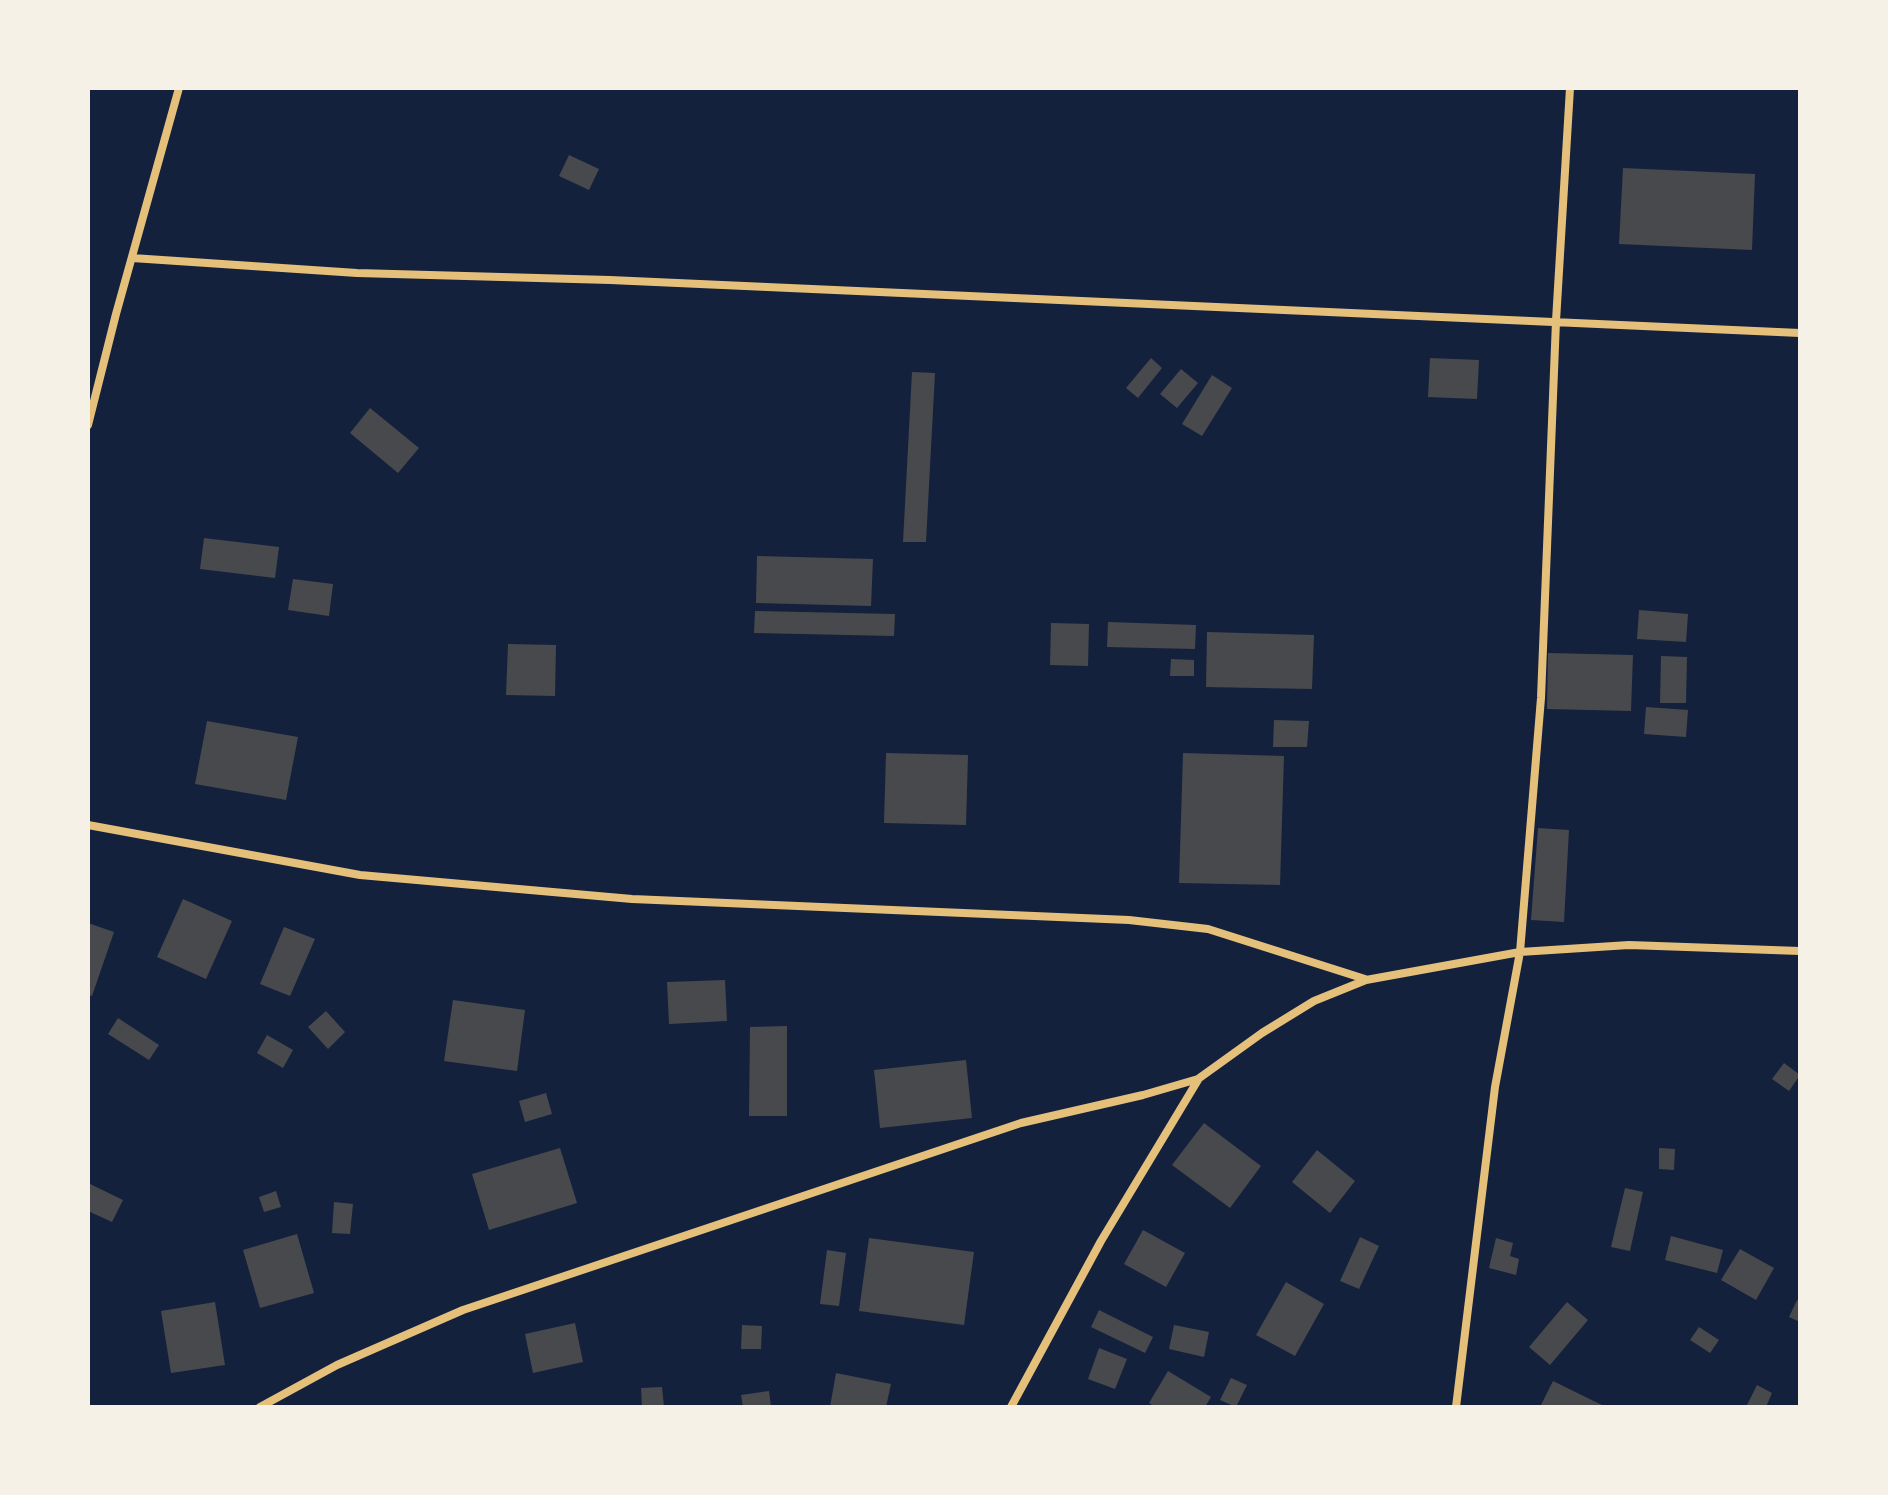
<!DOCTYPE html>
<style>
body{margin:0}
#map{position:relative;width:1888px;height:1495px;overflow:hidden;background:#14213d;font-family:Montserrat,sans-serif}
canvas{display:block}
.frame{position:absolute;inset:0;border:90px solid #f6f1e7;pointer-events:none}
</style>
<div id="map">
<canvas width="1888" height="1495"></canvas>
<div class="frame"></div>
</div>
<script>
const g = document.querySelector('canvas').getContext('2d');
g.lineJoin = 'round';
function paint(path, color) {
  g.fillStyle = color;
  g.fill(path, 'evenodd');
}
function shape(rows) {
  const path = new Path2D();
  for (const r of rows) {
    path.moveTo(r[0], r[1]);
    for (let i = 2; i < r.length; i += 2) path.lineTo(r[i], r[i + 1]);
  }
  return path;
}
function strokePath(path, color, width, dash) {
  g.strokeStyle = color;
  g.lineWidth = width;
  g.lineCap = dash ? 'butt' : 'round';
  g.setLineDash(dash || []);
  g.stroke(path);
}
paint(shape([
 [569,155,599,169,589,190,559,176],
 [1623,168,1755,174,1752,250,1619,244],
 [1151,358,1162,368,1138,398,1126,388],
 [1430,358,1479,360,1477,399,1428,397],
 [1181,369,1198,383,1177,408,1160,394],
 [912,372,935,373,926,542,903,542],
 [1212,375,1232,388,1202,436,1182,424],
 [370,408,419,448,398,473,350,433],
 [204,538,279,547,275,578,200,569],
 [757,556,873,559,871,606,756,603],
 [293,579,333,584,329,616,288,610],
 [1639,610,1688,614,1686,642,1637,639],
 [755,611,895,614,894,636,754,633],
 [1108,622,1196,625,1195,649,1107,647],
 [1051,623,1089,624,1088,666,1050,665],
 [1207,632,1314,635,1312,689,1206,687],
 [508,644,556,645,555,696,506,695],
 [1548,653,1633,655,1631,711,1547,709],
 [1661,656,1687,657,1686,703,1660,703],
 [1171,659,1194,660,1194,676,1170,676],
 [1646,707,1688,710,1686,737,1644,734],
 [1274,720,1309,721,1307,747,1273,747],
 [207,721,298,737,286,800,195,784],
 [886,753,968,755,966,825,884,823],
 [1183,753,1284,756,1280,885,1179,883],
 [1538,828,1569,830,1564,922,1531,920],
 [183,899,232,921,206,979,157,957],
 [88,923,114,932,92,996,88,995],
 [284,927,315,939,290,996,260,984],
 [725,980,727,1021,669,1024,667,982],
 [453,1000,525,1010,517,1071,444,1061],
 [326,1011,345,1032,328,1049,308,1027],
 [118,1018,159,1045,149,1060,108,1034],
 [787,1026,787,1116,749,1116,750,1027],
 [267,1035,293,1050,283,1068,257,1053],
 [966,1060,972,1118,880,1128,874,1070],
 [1784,1063,1800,1075,1789,1091,1772,1079],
 [546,1093,552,1114,525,1122,519,1101],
 [1204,1123,1261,1166,1230,1208,1172,1165],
 [560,1148,577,1203,489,1230,472,1174],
 [1659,1148,1675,1149,1674,1170,1659,1169],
 [1317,1150,1355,1181,1330,1213,1292,1182],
 [88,1183,123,1200,112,1222,88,1211],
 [1625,1188,1643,1192,1630,1251,1611,1247],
 [276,1191,281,1207,264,1212,259,1197],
 [334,1202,353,1204,350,1234,332,1233],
 [1143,1230,1185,1253,1166,1287,1124,1264],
 [297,1234,314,1293,260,1308,243,1250],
 [1671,1236,1723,1250,1717,1273,1665,1260],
 [1360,1237,1379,1246,1359,1289,1340,1281],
 [869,1238,974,1252,964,1325,859,1311],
 [1496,1238,1513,1243,1510,1256,1519,1259,1516,1275,1489,1268],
 [1740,1249,1774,1268,1756,1300,1721,1280],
 [827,1250,846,1253,839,1306,820,1304],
 [1286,1282,1324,1304,1295,1356,1256,1335],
 [1797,1300,1800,1302,1800,1322,1789,1317],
 [215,1302,225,1365,171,1373,161,1311],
 [1567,1302,1588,1320,1550,1365,1529,1347],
 [1099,1310,1153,1337,1145,1353,1091,1327],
 [575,1323,583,1362,533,1373,525,1334],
 [742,1325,762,1326,761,1349,741,1349],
 [1174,1325,1209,1332,1204,1357,1169,1349],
 [1699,1327,1719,1340,1710,1353,1690,1340],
 [1099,1348,1127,1359,1115,1389,1088,1379],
 [1168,1371,1211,1397,1205,1407,1155,1407,1149,1403],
 [836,1373,891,1384,886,1407,830,1407],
 [1231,1378,1247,1385,1236,1407,1220,1400],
 [1553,1381,1606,1407,1540,1407],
 [1757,1385,1772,1393,1766,1407,1746,1407],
 [662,1387,664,1407,642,1407,641,1388],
 [769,1391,771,1407,743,1407,741,1395]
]), '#48494c');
strokePath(shape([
 [132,258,357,273,610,280,1800,333],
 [88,425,116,314,179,88],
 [88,825,360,875,632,899,1129,920,1208,929,1365,979],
 [260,1407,337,1365,463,1310,1021,1123,1143,1095,1198,1079,1262,1033,1314,1001,1366,980,1520,952,1629,945,1800,951],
 [1011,1407,1101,1241,1198,1080],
 [1456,1407,1495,1087,1520,952,1541,698,1556,321,1570,88]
]), '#e5c07b', 8);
</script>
